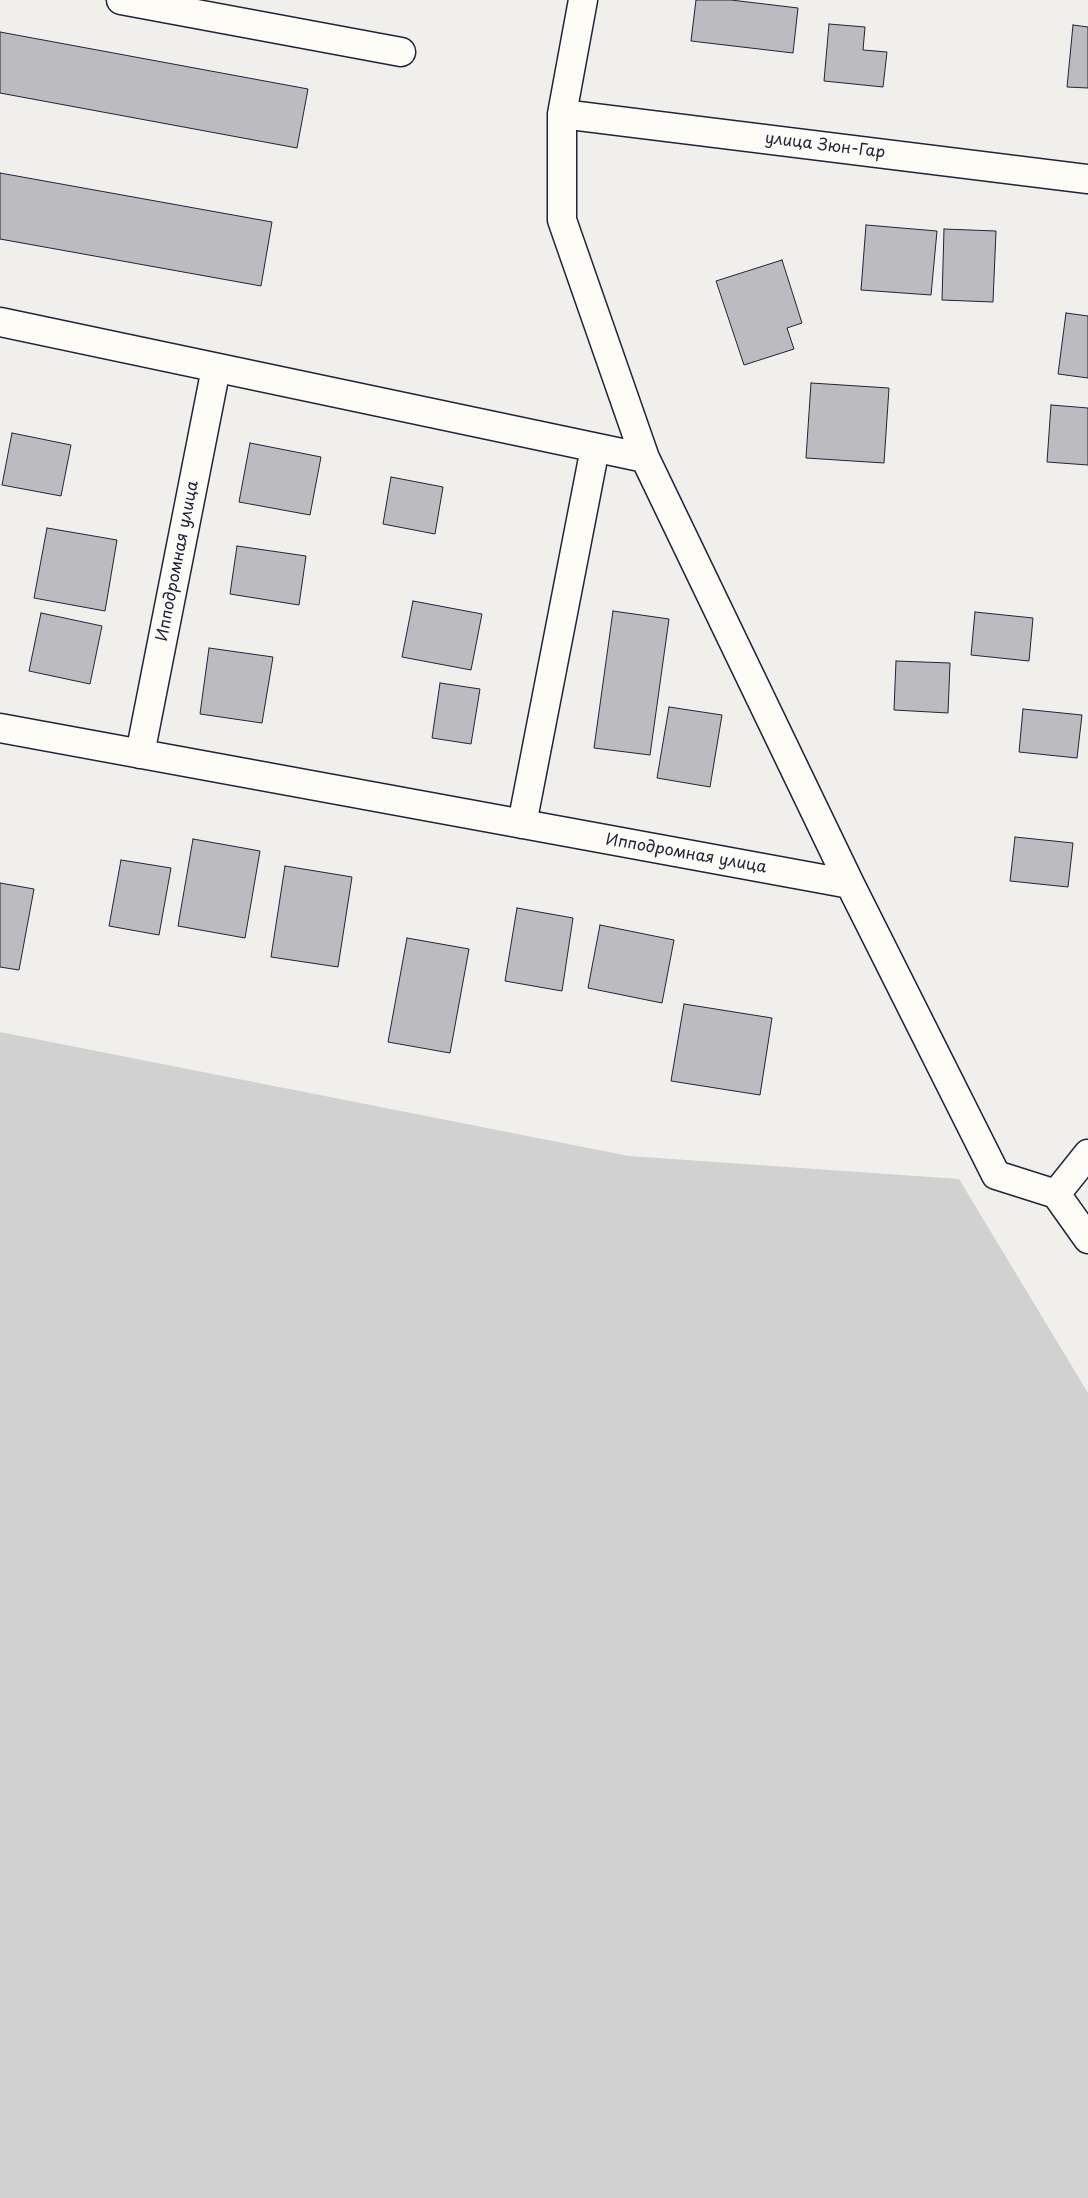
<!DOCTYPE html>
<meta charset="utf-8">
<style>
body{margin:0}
canvas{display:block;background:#f0efec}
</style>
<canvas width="1088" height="2198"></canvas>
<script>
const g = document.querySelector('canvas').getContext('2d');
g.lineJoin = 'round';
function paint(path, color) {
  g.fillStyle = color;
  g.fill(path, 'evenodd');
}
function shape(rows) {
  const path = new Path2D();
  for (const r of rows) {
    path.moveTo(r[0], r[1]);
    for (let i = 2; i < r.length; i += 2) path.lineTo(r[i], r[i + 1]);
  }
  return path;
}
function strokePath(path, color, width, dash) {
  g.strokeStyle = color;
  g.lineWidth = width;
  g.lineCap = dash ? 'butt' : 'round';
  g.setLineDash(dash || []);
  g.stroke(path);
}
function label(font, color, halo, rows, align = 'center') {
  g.font = font + ' "Playpen Sans",sans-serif';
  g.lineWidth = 4.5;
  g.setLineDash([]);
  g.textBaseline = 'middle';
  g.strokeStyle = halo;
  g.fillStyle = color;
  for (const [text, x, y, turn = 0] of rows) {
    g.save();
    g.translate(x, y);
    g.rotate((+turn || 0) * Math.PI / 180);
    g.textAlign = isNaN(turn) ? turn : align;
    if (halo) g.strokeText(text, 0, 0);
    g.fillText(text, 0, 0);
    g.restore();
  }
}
paint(shape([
 [0,1032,629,1156,959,1179,1088,1393,1088,2198,0,2198]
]), '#d2d1d1');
const building = shape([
 [696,0,731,0,798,8,793,53,691,41,696,0],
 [829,24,865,27,863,50,887,52,883,87,824,81,829,24],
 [1073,25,1088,27,1088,88,1067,87,1073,25],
 [0,32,308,89,297,148,0,93,0,32],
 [0,173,272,222,261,286,0,239,0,173],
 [866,225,937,231,931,295,861,290,866,225],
 [944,229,996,231,993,302,942,300,944,229],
 [782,260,802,323,787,328,794,349,744,365,716,281,782,260],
 [1066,313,1088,316,1088,378,1058,374,1066,313],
 [811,383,889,388,884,463,806,458,811,383],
 [1051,405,1088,408,1088,465,1047,462,1051,405],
 [12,433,71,445,61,496,2,485,12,433],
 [250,443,321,457,310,515,239,502,250,443],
 [391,477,443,487,435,534,383,524,391,477],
 [47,528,117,540,105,611,34,598,47,528],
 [237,546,306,556,299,605,230,594,237,546],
 [413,601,482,614,471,670,402,657,413,601],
 [613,611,669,619,650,755,594,748,613,611],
 [975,612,1033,618,1029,661,971,655,975,612],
 [41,613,102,626,90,684,29,671,41,613],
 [209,648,273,657,262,723,200,714,209,648],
 [896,661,950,663,948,713,894,710,896,661],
 [440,683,480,689,471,744,432,738,440,683],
 [669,707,722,715,710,787,657,778,669,707],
 [1023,709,1082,715,1077,758,1019,752,1023,709],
 [1015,837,1073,843,1068,887,1010,881,1015,837],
 [193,839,260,851,245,938,178,926,193,839],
 [121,860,171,868,159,935,109,926,121,860],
 [285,866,352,877,338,967,271,957,285,866],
 [0,883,34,889,19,970,0,967,0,883],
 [517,908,573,918,562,991,505,981,517,908],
 [600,925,674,940,662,1003,588,988,600,925],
 [407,938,469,949,450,1053,388,1042,407,938],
 [684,1004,772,1018,760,1095,671,1081,684,1004]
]);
paint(building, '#bcbcc0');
strokePath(building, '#22223b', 1);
const minor = shape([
 [121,0,401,52],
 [583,0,562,114,562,220,645,458,850,884,996,1175,1056,1194,1088,1239],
 [562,114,1088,179],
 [0,322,645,458],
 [0,728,850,884],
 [140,754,216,368],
 [522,824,595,448],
 [1056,1194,1088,1154]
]);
strokePath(minor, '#22223b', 31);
strokePath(minor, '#fdfcf7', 28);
label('16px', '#22223b', '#fdfcf7', [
 ["улица Зюн-Гар",825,146,7],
 ["Ипподромная улица",178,561,-79],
 ["Ипподромная улица",686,854,10]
]);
</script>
